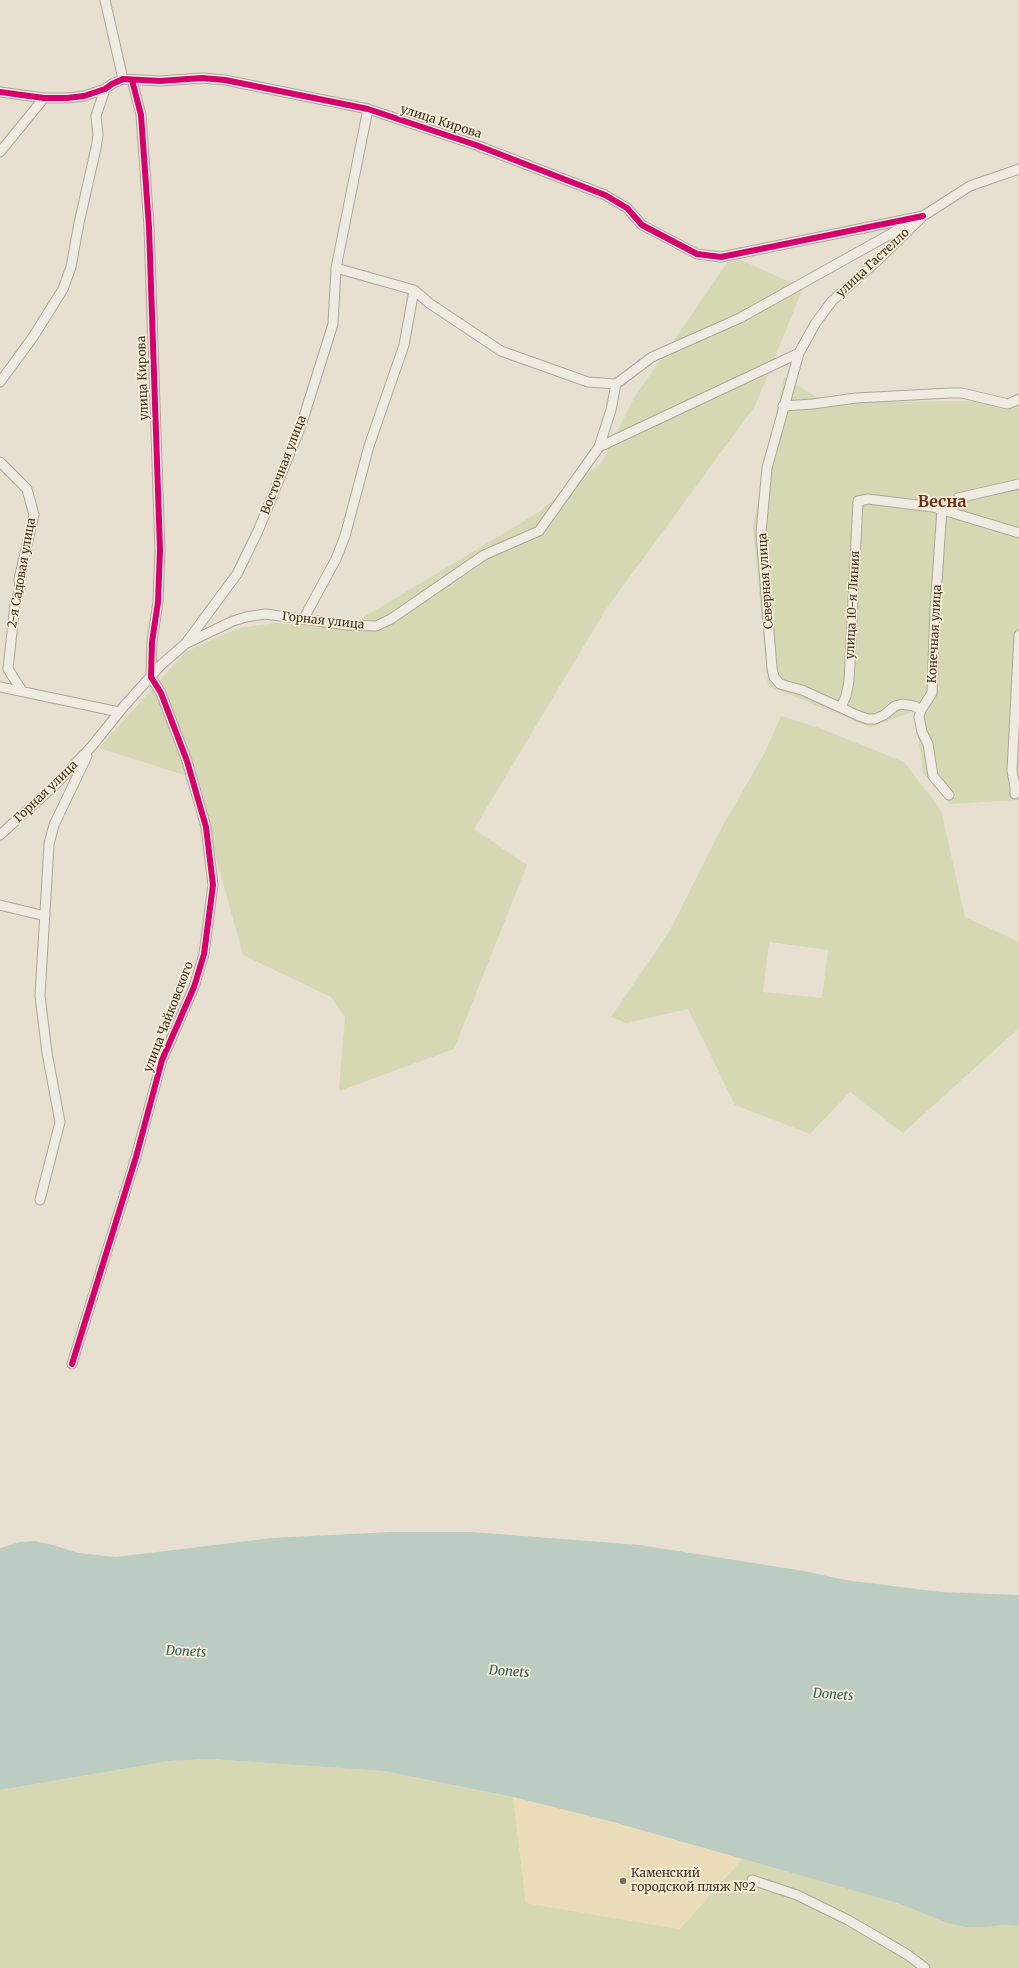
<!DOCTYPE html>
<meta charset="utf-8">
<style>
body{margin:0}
canvas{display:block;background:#e7e0d1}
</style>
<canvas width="1019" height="1968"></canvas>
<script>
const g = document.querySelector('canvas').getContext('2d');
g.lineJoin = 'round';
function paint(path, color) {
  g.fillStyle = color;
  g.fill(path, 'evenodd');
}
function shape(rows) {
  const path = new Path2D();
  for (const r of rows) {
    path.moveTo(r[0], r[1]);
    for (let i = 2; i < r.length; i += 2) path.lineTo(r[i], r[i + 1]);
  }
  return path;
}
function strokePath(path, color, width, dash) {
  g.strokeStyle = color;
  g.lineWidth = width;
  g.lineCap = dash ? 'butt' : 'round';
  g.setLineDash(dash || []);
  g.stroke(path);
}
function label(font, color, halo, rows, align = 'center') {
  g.font = font + ' Merriweather,serif';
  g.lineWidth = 3.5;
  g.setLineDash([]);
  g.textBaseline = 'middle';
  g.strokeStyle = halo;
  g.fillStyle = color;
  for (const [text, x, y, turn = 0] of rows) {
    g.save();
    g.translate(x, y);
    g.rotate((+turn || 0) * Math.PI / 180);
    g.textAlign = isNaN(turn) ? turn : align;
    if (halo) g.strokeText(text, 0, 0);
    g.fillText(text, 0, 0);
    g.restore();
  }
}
paint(shape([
 [732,256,803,288,755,406,606,609,474,829,527,865,454,1049,339,1091,345,1017,331,997,243,955,202,807,197,779,99,748,185,652,239,628,276,623,344,629,539,512,569,486,601,464,634,398],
 [784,377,824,402,997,401,1019,398,1019,800,950,804,923,773,915,711,870,727,768,686,753,526],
 [781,716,819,728,904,762,941,810,965,917,1019,942,1019,1028,903,1133,850,1092,810,1134,735,1105,688,1009,626,1023,611,1017,670,930,721,829,764,754],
 [769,942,828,950,822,998,763,992],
 [210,1759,384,1771,513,1797,526,1903,680,1929,742,1859,897,1903,950,1924,965,1927,985,1927,1004,1925,1019,1926,1019,1968,0,1968,0,1790,169,1761]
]), '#d6d7b3');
paint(shape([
 [513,1797,613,1822,742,1859,680,1929,526,1903]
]), '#eadcb9');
paint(shape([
 [390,1532,472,1532,640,1545,804,1571,845,1580,941,1592,1019,1595,1019,1926,1004,1925,985,1927,965,1927,950,1924,897,1903,613,1822,513,1797,384,1771,210,1759,169,1761,0,1790,0,1548,20,1542,35,1541,53,1545,78,1553,116,1557,272,1538]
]), '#bcccc2');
const minor = shape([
 [105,0,123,79],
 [0,92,44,98,67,98,84,96,105,89,112,84,123,79,160,81,202,78,225,80,368,109,476,145,605,195,627,208,642,225,697,254,721,257,923,216],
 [0,152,44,98],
 [336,268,414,290,429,303,501,351,588,382,616,384],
 [0,382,33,337,63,289,71,267,79,223,96,148,98,135,96,116,105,89],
 [616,384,652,357,740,318,912,222],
 [783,406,813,404,856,398,950,393,962,393,1008,404,1019,399],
 [599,447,799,353],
 [0,462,27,489,34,515,19,579,20,589,15,604,8,669,22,691],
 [942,509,935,609,932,693,921,710,919,717,922,732,928,744,933,776,949,795],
 [951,511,958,498,1019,484],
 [304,618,336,559,345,536,369,446,404,345,414,290],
 [186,643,237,574,258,531,301,426,333,324,336,268,368,109],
 [0,687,119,712],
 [841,707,846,696,849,681,858,501,868,499,933,507,1019,533],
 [921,710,914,706,902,704,895,706,884,715,875,719,868,719,859,716,802,690,780,684,774,677,772,668,761,533,767,468,799,353,815,324,832,301,876,262,923,216,970,186,1019,169],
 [1015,794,1015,786,1012,771,1019,635],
 [0,835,53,787,92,746,125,705,161,665,185,644,233,621,246,617,265,614,347,625,376,626,391,619,484,555,539,531,599,447,611,410,616,384],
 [0,905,45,916],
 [40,1200,60,1122,47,1053,40,996,49,844,54,825,87,756],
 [72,1364,136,1157,162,1060,194,987,204,954,213,885,206,827,187,761,161,693,151,677,152,642,158,602,160,550,149,227,141,115,132,80],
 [752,1880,797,1895,848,1920,908,1955,925,1968]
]);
strokePath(minor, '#ada599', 11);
strokePath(minor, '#efebe3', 9);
strokePath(shape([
 [0,92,44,98,67,98,84,96,105,89,112,84,123,79,160,81,202,78,225,80,368,109,476,145,605,195,627,208,642,225,697,254,721,257,923,216],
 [72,1364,136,1157,162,1060,194,987,204,954,213,885,206,827,187,761,161,693,151,677,152,642,158,602,160,550,149,227,141,115,132,80]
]), '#d6006c', 6);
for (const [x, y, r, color] of [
 [623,1881,4,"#786c5e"]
]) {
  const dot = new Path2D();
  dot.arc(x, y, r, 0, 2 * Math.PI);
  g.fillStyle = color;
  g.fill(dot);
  strokePath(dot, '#f7eed8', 1.5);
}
label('12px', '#3d2e20', '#f7eed8', [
 ["улица Кирова",441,122,18],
 ["улица Гастелло",873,263,-43],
 ["улица Кирова",143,378,-92],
 ["Восточная улица",284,465,-69],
 ["2-я Садовая улица",22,573,-80],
 ["Северная улица",766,581,-94],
 ["улица 10-я Линия",853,605,-87],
 ["Горная улица",323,621,6],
 ["Конечная улица",935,634,-87],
 ["Горная улица",46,792,-44],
 ["улица Чайковского",169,1017,-69]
]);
label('12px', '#3d2e20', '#f7eed8', [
 ["Каменский",631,1874],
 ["городской пляж №2",631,1888]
], 'left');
label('italic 13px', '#2f5d5a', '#f7eed8', [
 ["Donets",186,1652,3],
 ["Donets",509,1672,4],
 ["Donets",833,1695,4]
]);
label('bold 16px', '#6b2e1e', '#f7eed8', [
 ["Весна",942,502]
]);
</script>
